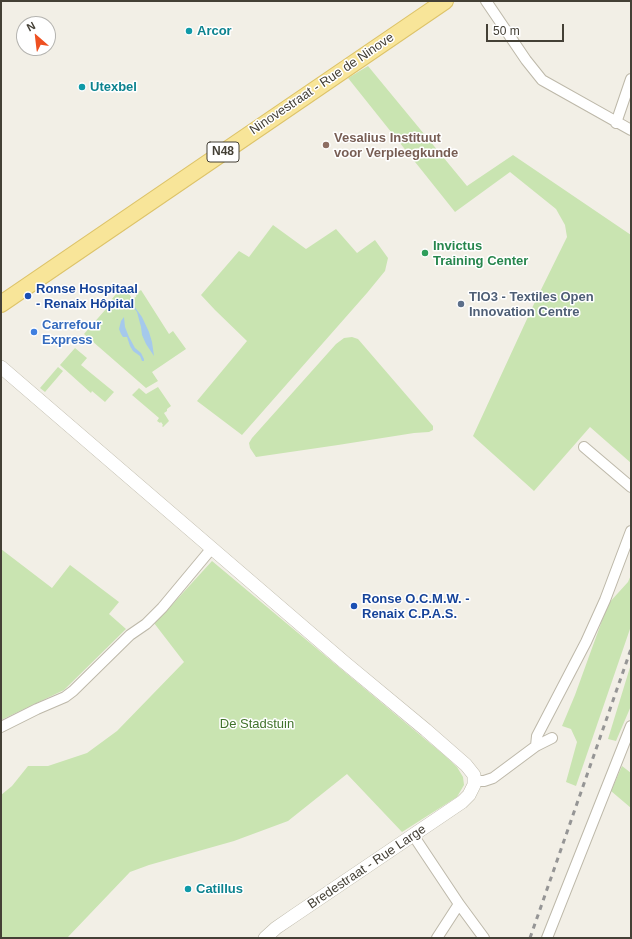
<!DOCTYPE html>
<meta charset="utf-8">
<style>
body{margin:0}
#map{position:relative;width:632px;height:939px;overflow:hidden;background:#f2efe6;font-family:Arial,sans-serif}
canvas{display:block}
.frame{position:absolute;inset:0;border:2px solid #444036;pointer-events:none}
.north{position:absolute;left:16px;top:16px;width:40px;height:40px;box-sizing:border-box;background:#fff;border:1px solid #b4b3af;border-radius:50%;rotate:332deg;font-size:11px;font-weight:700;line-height:16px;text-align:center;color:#444036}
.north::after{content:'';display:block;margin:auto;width:14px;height:18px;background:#ee5021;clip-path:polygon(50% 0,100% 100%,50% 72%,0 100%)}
.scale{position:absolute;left:486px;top:24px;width:78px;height:18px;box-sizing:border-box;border:2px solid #444036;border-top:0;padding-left:5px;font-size:12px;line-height:14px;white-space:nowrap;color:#444036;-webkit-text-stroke:3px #fff;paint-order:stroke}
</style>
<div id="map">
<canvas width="632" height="939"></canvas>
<div class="frame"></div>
<div class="north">N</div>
<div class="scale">50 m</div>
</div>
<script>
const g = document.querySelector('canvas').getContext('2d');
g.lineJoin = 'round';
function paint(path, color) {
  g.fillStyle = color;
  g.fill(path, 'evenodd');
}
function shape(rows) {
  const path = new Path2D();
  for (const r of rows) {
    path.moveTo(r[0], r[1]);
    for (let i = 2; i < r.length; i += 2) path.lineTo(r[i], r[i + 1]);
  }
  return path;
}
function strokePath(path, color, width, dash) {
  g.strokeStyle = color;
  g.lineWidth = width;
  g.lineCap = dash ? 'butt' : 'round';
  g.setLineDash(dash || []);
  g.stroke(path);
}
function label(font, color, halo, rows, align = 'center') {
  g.font = font + ' Arial,sans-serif';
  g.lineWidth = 3;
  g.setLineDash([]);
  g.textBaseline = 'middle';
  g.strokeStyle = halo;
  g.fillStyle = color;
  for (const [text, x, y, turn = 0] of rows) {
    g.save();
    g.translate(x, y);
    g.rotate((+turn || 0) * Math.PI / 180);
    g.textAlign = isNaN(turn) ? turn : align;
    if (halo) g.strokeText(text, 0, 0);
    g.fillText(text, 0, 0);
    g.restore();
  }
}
paint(shape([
 [368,66,467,186,513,155,631,235,631,463,590,427,534,491,473,436,533,306,567,237,565,225,556,209,510,172,455,212,348,78],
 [273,225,306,249,336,229,357,253,375,240,388,258,385,271,367,293,242,435,197,401,247,341,215,310,201,295,239,251,249,257],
 [124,284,132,299,136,297,137,293,141,290,169,334,173,331,186,349,152,372,158,381,146,388,84,334,113,301,112,299],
 [352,337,358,339,433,426,433,430,429,432,414,433,338,445,256,457,250,448,249,443,252,438,336,344,344,338],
 [75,348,87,358,81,365,114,392,105,402,92,391,91,393,60,365],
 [58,367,63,371,45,392,40,388],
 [158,387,171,406,167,409,167,411,164,413,169,421,163,427,162,426,163,425,161,422,160,423,157,421,159,418,132,395,139,388,146,394],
 [1,549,52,588,70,565,119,602,109,614,126,629,64,690,1,720],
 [212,561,444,755,457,767,463,777,464,785,457,797,402,832,347,774,288,821,234,841,149,865,130,872,67,938,1,938,1,795,12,786,28,766,48,766,87,753,117,731,184,662,154,623,170,607],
 [631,575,631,626,576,786,566,782,577,742,571,729,562,726,575,695,608,604,628,582],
 [631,664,631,706,616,741,608,739],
 [622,766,631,773,631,808,611,791]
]), '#c9e4b1');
paint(shape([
 [134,306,142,317,149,332,152,342,154,356,146,344,142,335,141,327,137,312,134,308],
 [124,317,125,327,129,337,135,348,141,353,144,359,144,361,142,361,140,356,133,351,130,346,127,337,123,337,121,334,119,329,121,321]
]), '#a5c9ec');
const minor = shape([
 [486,1,526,60,542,80,631,130],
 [616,123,631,79],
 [584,447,631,487],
 [1,727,37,709,65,697,73,691,130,635,146,624,162,608,212,548],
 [536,746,537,736,586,642,605,600,631,531],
 [474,781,484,781,493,778,536,746,552,738],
 [413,835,459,904,484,938],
 [437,938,459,904],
 [547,938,631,726]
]);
const tertiary = shape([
 [1,367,344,662,426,730,466,765,474,775,474,785,469,795,462,802,295,915,276,928,265,938]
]);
const primary = shape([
 [1,304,445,1]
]);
strokePath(minor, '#bdb8a9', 12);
strokePath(tertiary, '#bdb8a9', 14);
strokePath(primary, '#ddc369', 18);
strokePath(minor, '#fff', 10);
strokePath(tertiary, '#fff', 13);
strokePath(primary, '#f8e599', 16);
strokePath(shape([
 [530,938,631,649]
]), '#959595', 3, [5, 5]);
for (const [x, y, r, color] of [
 [189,31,4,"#0f9aa8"],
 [82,87,4,"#0f9aa8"],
 [326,145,4,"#8d6e63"],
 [425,253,4,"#2e9e5b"],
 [28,296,4,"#1a4fb4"],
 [461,304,4,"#5c6f8a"],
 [34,332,4,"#3f7fe0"],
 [354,606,4,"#1a4fb4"],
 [188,889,4,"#0f9aa8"]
]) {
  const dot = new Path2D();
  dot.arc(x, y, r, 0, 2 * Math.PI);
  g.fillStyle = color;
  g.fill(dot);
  strokePath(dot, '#fff', 1.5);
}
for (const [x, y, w] of [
 [223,152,32]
]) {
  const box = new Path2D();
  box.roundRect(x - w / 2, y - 10, w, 20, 3);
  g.fillStyle = '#fff';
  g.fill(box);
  strokePath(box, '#444036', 1);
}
label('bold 12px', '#444036', null, [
 ["N48",223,152]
]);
label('bold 13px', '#0d838f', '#fff', [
 ["Arcor",197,31],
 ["Utexbel",90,87],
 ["Catillus",196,889]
], 'left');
label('13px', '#444036', '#fff', [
 ["Ninovestraat - Rue de Ninove",322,84,-34],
 ["Bredestraat - Rue Large",367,867,-34]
]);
label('bold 13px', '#785e54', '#fff', [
 ["Vesalius Instituut",334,138],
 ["voor Verpleegkunde",334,153]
], 'left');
label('bold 13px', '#27864d', '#fff', [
 ["Invictus",433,246],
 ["Training Center",433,261]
], 'left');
label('bold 13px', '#164399', '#fff', [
 ["Ronse Hospitaal",36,289],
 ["- Renaix Hôpital",36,304],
 ["Ronse O.C.M.W. -",362,599],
 ["Renaix C.P.A.S.",362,614]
], 'left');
label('bold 13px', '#4e5e75', '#fff', [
 ["TIO3 - Textiles Open",469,297],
 ["Innovation Centre",469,312]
], 'left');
label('bold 13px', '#366cbe', '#fff', [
 ["Carrefour",42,325],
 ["Express",42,340]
], 'left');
label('13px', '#41732c', '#fff', [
 ["De Stadstuin",257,724]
]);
</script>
